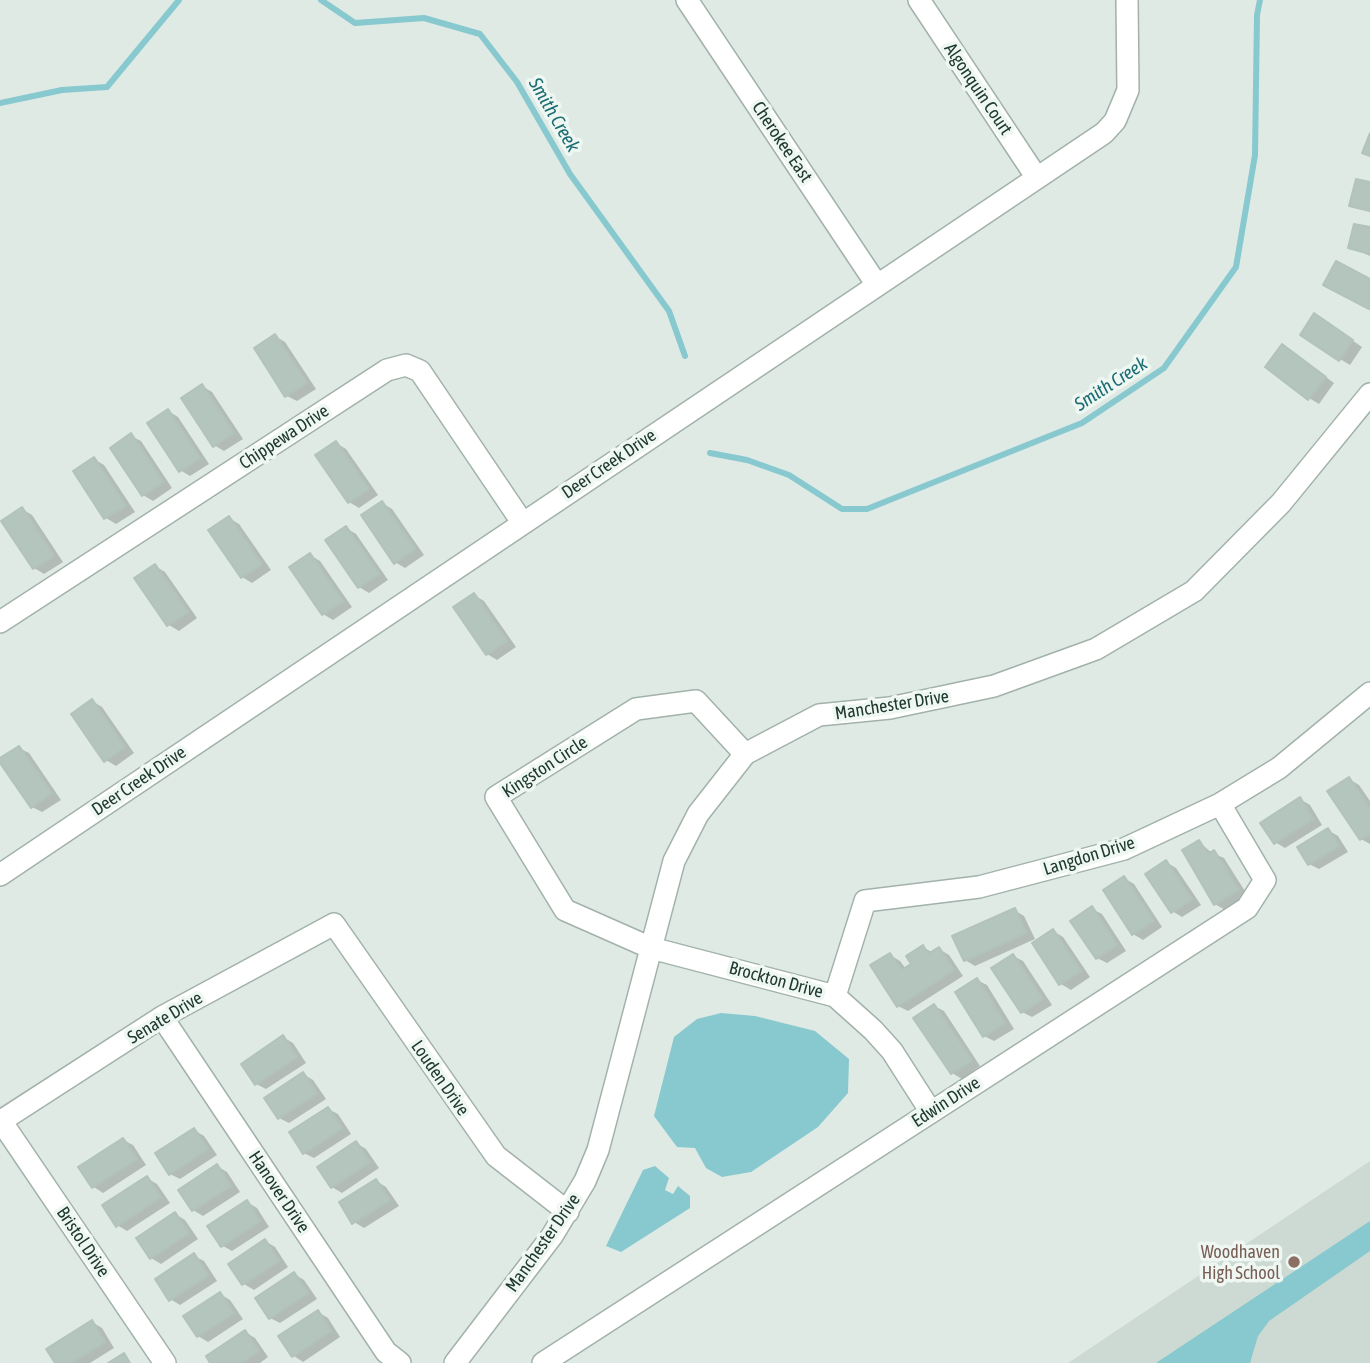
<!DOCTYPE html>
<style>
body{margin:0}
canvas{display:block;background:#dfeae4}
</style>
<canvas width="1370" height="1363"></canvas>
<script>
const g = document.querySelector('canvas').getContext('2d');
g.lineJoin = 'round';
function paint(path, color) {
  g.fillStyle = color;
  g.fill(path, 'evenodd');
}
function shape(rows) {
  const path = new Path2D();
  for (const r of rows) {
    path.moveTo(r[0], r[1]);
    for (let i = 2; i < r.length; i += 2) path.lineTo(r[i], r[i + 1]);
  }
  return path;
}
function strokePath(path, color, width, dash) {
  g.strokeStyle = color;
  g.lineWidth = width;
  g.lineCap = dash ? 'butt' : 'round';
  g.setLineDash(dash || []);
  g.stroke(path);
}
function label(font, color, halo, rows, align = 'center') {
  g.font = font + ' "Asap Condensed",sans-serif';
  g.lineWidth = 7;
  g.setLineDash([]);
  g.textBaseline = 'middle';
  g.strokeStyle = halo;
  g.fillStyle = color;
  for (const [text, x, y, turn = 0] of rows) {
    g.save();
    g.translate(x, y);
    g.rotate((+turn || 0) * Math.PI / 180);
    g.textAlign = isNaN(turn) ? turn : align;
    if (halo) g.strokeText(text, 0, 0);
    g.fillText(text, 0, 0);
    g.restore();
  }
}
paint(shape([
 [1370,1161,1370,1363,1068,1363]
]), '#cddad3');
paint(shape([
 [721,1013,755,1016,815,1031,849,1059,848,1093,818,1127,751,1172,722,1177,706,1168,695,1148,677,1147,654,1116,674,1037,697,1019],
 [655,1166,669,1178,665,1190,673,1194,678,1186,690,1196,690,1208,621,1252,606,1246,643,1170],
 [1370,1221,1370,1251,1269,1321,1258,1336,1250,1363,1156,1363]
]), '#87c9cf');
paint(shape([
 [1370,229,1370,256,1350,247],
 [1324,321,1362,347,1350,365,1340,359],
 [275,336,285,342,316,389,297,401,287,396],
 [1292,352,1334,383,1319,404,1309,398],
 [202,386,212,392,243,439,224,451,214,445],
 [168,411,178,417,209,464,190,476,180,470],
 [131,436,141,441,172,488,153,501,143,495],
 [336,443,346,449,378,495,359,508,349,502],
 [94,459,104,465,135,512,116,524,106,518,75,472],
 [382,503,392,509,424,555,405,568,395,562],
 [22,509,32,515,63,562,44,574,34,568],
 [229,518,239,524,271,570,252,583,242,577],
 [346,528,356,534,388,580,369,593,359,587],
 [310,555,320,561,352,607,333,620,323,614],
 [155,566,165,572,197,618,179,631,169,625],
 [474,595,484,601,516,647,497,660,487,654],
 [92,701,102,707,134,753,116,766,106,760],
 [19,748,29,753,61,800,42,812,32,807],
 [1349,779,1359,785,1370,801,1370,844,1361,839],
 [1300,799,1310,805,1322,825,1285,848,1275,842],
 [1328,830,1338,836,1348,852,1319,869,1309,864],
 [1199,842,1212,853,1224,858,1248,896,1225,910,1215,904],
 [1166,862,1176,868,1201,905,1182,917,1172,911],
 [1124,878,1134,884,1162,927,1143,940,1133,934],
 [1092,909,1102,914,1126,951,1107,963,1097,958],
 [1014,910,1024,916,1035,939,975,966,965,960],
 [1053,931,1063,937,1090,977,1071,990,1061,984],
 [923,947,933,953,939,949,949,955,963,976,908,1011,898,1006,890,955,900,961,906,969,913,964],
 [1013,956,1023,961,1052,1005,1032,1017,1022,1012],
 [977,980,987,985,1014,1029,994,1041,984,1036],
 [934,1006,944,1011,980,1066,962,1079,952,1073],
 [283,1037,293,1043,306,1063,266,1089,256,1084],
 [303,1074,313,1080,326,1099,289,1123,279,1118],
 [328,1109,338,1114,351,1134,314,1158,304,1153],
 [194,1130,204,1136,217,1155,180,1179,170,1174],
 [123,1140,133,1145,146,1165,103,1193,94,1187],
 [356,1143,366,1149,379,1168,342,1193,332,1187],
 [217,1166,227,1172,240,1192,203,1216,193,1210],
 [147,1178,157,1184,170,1203,127,1231,117,1225],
 [376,1181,386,1187,399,1206,364,1228,354,1222],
 [247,1202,257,1208,269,1227,232,1251,223,1246],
 [175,1214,185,1220,198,1239,161,1264,151,1258],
 [265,1241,275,1247,288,1267,254,1290,244,1284,231,1264],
 [194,1256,204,1261,217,1281,180,1305,170,1299],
 [294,1274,304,1280,317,1299,280,1323,270,1318],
 [220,1294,230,1300,243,1319,208,1342,198,1336],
 [318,1312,328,1318,340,1337,303,1362,294,1356],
 [92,1322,102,1328,114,1348,90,1363,57,1363],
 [245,1332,255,1338,268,1357,260,1363,213,1363]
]), '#0003');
strokePath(shape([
 [321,0,355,23,424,18,480,34,517,82,570,174,669,311,685,356],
 [0,103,62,90,107,87,179,0],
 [710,453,747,460,789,475,842,509,867,509,1082,423,1164,368,1236,267,1255,155,1257,15,1260,0]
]), '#87c9cf', 6);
const building = shape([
 [1370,133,1370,156,1362,153,1370,133],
 [1356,179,1370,182,1370,211,1349,206,1356,179],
 [1354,224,1370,227,1370,254,1348,248,1354,224],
 [1336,261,1370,279,1369,309,1323,285,1336,261],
 [1314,313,1353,340,1339,361,1300,335,1314,313],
 [275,334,307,383,285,397,254,348,275,334],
 [1282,344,1326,377,1308,400,1265,367,1282,344],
 [202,384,234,433,213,447,181,398,202,384],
 [168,409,200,458,179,472,147,423,168,409],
 [131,433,163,482,142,496,110,448,131,433],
 [336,441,369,489,348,503,315,455,336,441],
 [94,457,126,506,104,519,73,471,94,457],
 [382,501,415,549,394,564,361,515,382,501],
 [22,507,54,556,33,569,1,521,22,507],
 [229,516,262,564,241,578,208,530,229,516],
 [346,526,379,574,358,588,325,540,346,526],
 [310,553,343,601,322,615,289,567,310,553],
 [155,564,188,612,167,626,134,578,155,564],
 [474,593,507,641,486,655,453,607,474,593],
 [92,699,125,747,104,762,71,714,92,699],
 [19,746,52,793,31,808,0,763,0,758,19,746],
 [1349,777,1370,809,1370,834,1360,840,1327,791,1349,777],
 [1300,797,1313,819,1274,844,1260,823,1300,797],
 [1328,828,1339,846,1308,865,1297,847,1328,828],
 [1199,840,1208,854,1214,850,1239,890,1214,905,1182,850,1199,840],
 [1166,860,1192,899,1171,913,1145,874,1166,860],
 [1124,876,1154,921,1132,935,1103,890,1124,876],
 [1092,906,1117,945,1096,959,1070,921,1092,906],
 [1015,908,1026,933,964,961,952,936,1015,908],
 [1053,929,1081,971,1059,985,1032,943,1053,929],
 [923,945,928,954,939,947,954,970,897,1007,870,965,890,953,901,970,911,964,906,956,923,945],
 [1013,954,1043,999,1021,1013,991,968,1013,954],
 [977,978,1005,1023,983,1037,955,992,977,978],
 [934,1004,972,1060,951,1074,913,1018,934,1004],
 [283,1035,297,1057,255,1085,241,1064,283,1035],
 [303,1072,317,1093,278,1119,264,1098,303,1072],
 [328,1107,342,1128,303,1154,289,1132,328,1107],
 [194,1128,208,1149,169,1175,155,1153,194,1128],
 [123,1138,137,1159,92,1188,78,1167,123,1138],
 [356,1141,370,1162,331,1188,317,1167,356,1141],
 [217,1164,231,1186,192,1211,178,1190,217,1164],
 [147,1176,161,1197,116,1227,102,1205,147,1176],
 [376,1179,390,1200,352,1224,339,1202,376,1179],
 [247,1200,260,1221,221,1247,207,1226,247,1200],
 [175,1212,189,1233,150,1259,136,1238,175,1212],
 [265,1239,279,1261,242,1285,228,1264,265,1239],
 [194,1253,208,1275,169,1301,155,1279,194,1253],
 [294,1272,308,1293,269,1319,255,1298,294,1272],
 [220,1292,234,1313,197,1337,183,1316,220,1292],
 [318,1310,331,1331,292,1357,278,1336,318,1310],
 [92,1320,105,1342,71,1363,55,1363,46,1349,92,1320],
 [245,1330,259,1351,242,1363,210,1363,206,1356,245,1330],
 [124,1353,130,1363,108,1363,124,1353]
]);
paint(building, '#b4c5bd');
strokePath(building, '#b2c3bb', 2);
const minor = shape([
 [687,0,877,285],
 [919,0,1037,178],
 [0,622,387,370,406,365,420,371,522,522],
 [745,754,696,701,636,709,496,797,565,910,651,948,835,996,873,1030,892,1051,931,1112],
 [0,875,1104,133,1115,121,1128,90,1127,0],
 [835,996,865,901,979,887,1124,849,1220,804,1279,768,1370,693],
 [162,1017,386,1352,400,1363],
 [165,1363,1,1121,162,1017,334,924,496,1156,568,1212],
 [455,1363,552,1236,585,1181,598,1150,674,861,698,814,745,754,819,715,890,708,994,686,1096,649,1194,591,1281,503,1370,394],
 [543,1363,1247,908,1265,880,1220,804]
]);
strokePath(minor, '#a2b2ab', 24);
strokePath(minor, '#fff', 21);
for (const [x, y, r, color] of [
 [1294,1262,7,"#8d6e63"]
]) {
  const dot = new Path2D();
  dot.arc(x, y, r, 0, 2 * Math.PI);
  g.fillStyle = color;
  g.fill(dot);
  strokePath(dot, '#eff7f2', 2.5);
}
label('18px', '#203a31', '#eff7f2', [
 ["Algonquin Court",978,89,56],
 ["Cherokee East",782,142,56],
 ["Chippewa Drive",284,437,-33],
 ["Deer Creek Drive",609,464,-34],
 ["Manchester Drive",892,705,-9],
 ["Kingston Circle",545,767,-33],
 ["Deer Creek Drive",139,781,-34],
 ["Langdon Drive",1089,856,-17],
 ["Brockton Drive",776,980,15],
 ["Senate Drive",165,1018,-31],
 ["Louden Drive",440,1078,55],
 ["Edwin Drive",946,1102,-33],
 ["Hanover Drive",279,1192,56],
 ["Bristol Drive",83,1242,56],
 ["Manchester Drive",543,1243,-55]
]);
label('18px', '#785e54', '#eff7f2', [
 ["Woodhaven",1280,1252],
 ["High School",1280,1273]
], 'right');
label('italic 19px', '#1c6c74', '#eff7f2', [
 ["Smith Creek",554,115,60],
 ["Smith Creek",1111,384,-33]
]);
</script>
